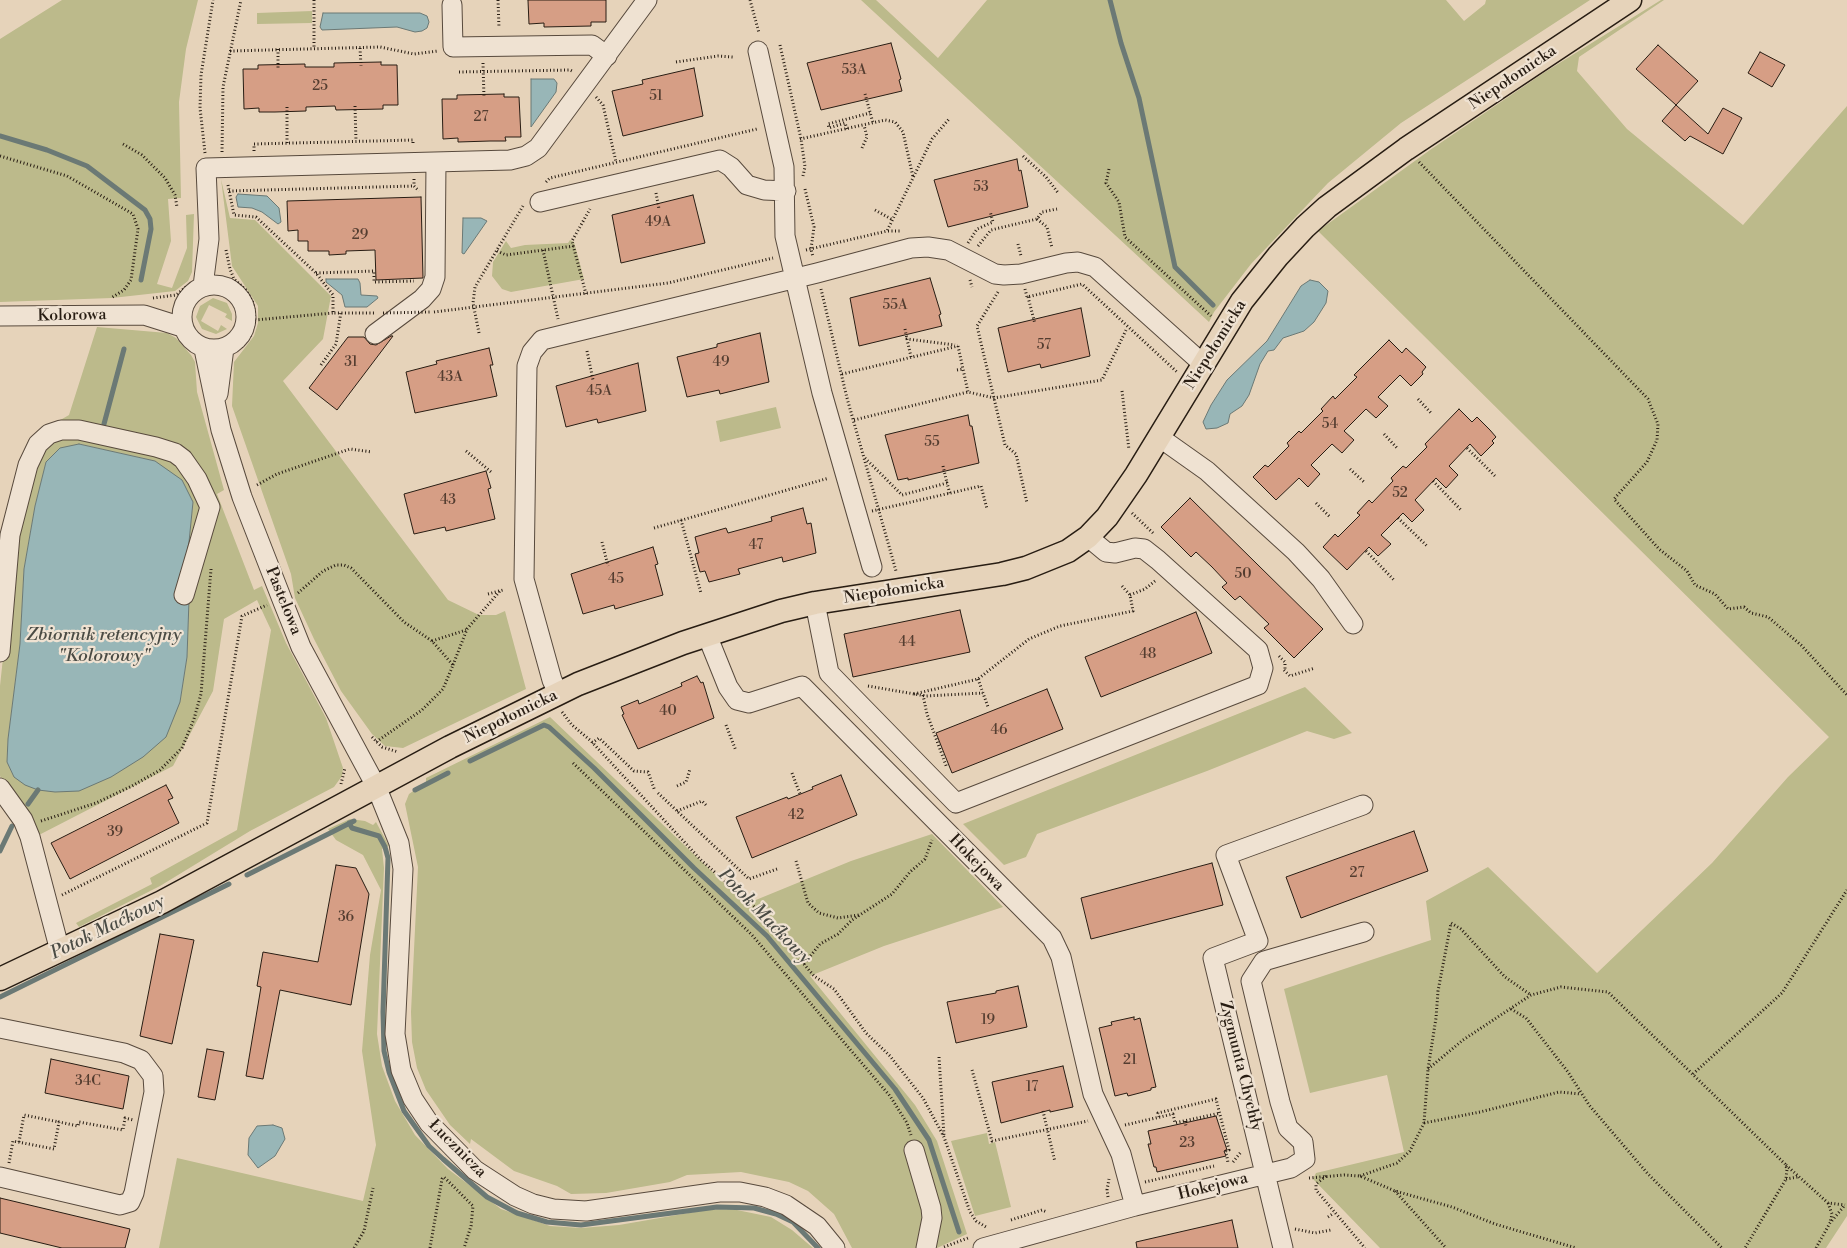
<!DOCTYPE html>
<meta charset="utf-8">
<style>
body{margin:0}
canvas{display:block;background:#e6d3ba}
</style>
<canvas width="1847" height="1248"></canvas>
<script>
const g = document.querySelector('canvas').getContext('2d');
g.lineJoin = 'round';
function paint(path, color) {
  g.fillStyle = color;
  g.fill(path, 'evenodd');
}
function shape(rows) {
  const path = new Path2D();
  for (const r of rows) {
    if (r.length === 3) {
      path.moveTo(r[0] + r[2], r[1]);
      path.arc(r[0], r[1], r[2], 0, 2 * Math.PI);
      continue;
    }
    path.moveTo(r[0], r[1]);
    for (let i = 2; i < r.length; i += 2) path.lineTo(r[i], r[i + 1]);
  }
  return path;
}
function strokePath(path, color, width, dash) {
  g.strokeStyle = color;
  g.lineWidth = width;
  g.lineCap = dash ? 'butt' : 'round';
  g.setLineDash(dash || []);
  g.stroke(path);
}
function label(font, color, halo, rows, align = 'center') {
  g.font = font + ' "Libre Bodoni",serif';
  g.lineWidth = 4.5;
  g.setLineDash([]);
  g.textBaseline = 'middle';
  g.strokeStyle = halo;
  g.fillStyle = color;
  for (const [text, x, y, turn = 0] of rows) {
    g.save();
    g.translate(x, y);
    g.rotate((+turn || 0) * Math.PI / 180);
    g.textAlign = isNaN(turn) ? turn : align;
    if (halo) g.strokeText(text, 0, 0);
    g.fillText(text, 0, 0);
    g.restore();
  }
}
paint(shape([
 [62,0,198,0,186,49,179,102,181,198,168,199,171,241,157,284,172,288,187,248,186,215,194,214,192,272,188,281,175,291,112,298,0,302,0,39],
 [861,0,876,0,938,58,987,0,1446,0,1464,21,1485,4,1486,0,1590,0,1401,123,1328,183,1251,264,1214,312,1209,322],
 [1661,0,1664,0,1579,57,1577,71,1627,129,1743,225,1847,106,1847,1216,1826,1248,1380,1248,1313,1179,1316,1173,1404,1152,1387,1075,1310,1093,1284,989,1431,940,1426,901,1488,867,1597,973,1712,863,1788,777,1829,737,1318,231,1430,150,1545,72],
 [312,11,312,23,257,24,257,13],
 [221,179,230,218,255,220,331,296,323,339,283,381,448,600,479,615,496,615,505,611,526,689,403,748,385,746,372,734,341,691,314,639,295,598,291,574,232,406,234,362,254,336,258,323,258,306,232,266],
 [570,240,574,242,584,279,511,292,502,289,492,276,493,262,506,241,511,248,525,245,568,243],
 [213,298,227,303,232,314,232,321,225,317,227,314,209,305,201,321,218,331,221,325,227,329,216,334,202,329,196,317,200,306],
 [97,327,167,333,176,338,191,355,195,362,197,392,224,490,217,494,254,590,262,586,286,643,326,718,343,768,342,776,334,787,250,831,160,886,79,927,76,923,152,884,150,878,237,830,271,630,257,600,224,619,213,691,173,766,37,836,0,776,0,686,7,620,1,538,50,426,69,415],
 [79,444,155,461,193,502,189,542,179,592,189,600,187,657,180,702,14,777,7,762,8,739,20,644,24,569,35,506,46,462],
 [776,407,781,428,720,442,716,421],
 [1305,687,1352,733,1334,739,1307,731,1207,771,1037,834,1026,857,1004,865,963,824],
 [550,717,746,904,851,861,932,834,1003,907,884,946,810,976,915,1105,937,1141,967,1234,937,1248,852,1248,834,1214,808,1191,789,1182,741,1172,687,1175,670,1182,606,1193,571,1194,557,1186,514,1171,471,1139,470,1144,450,1125,426,1090,417,1068,412,1042,411,1012,418,867,405,804,409,794,426,782,426,778],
 [350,819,365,821,373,825,376,822,389,846,382,849,384,868,377,1034,382,1066,395,1101,415,1135,448,1169,501,1209,550,1226,581,1228,619,1225,706,1210,732,1209,771,1217,792,1230,813,1248,159,1248,177,1158,363,1201,376,1145,362,1051,370,955,381,890,363,855,336,840,328,829],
 [987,1133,989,1144,995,1142,1011,1207,975,1216,951,1141]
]), '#bcba8b');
const water = shape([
 [323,13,420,13,427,16,429,22,427,28,422,31,415,32,397,27,322,30,320,27,323,13],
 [531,79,554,79,557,83,556,92,531,127,531,79],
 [238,194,267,196,279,208,281,222,278,224,262,212,252,208,238,207,236,197,238,194],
 [463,218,481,218,487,221,464,254,462,253,463,218],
 [326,279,358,279,360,283,361,295,377,296,378,298,367,307,345,307,342,295,326,282,326,279],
 [1310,280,1319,282,1328,291,1326,303,1314,322,1304,331,1283,338,1274,350,1268,351,1260,364,1249,395,1242,406,1230,414,1228,423,1217,428,1206,429,1203,422,1211,405,1227,380,1267,341,1301,286,1310,280],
 [79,444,155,461,182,480,193,502,189,542,179,592,189,600,187,657,180,702,166,737,143,757,111,777,79,791,55,792,38,790,25,785,14,777,7,762,8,739,20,644,24,569,35,506,46,462,60,448,79,444],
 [273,1125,282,1128,285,1139,275,1156,258,1168,248,1155,249,1138,257,1126,273,1125]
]);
paint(water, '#98b6b7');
strokePath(water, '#6b7975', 1);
strokePath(shape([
 [1110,0,1121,43,1139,98,1175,267,1213,305],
 [0,136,47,150,87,166,145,210,150,219,151,229,141,280],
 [104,424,124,349],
 [470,761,544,725,549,727,594,768,694,868,767,936,895,1089,929,1140,959,1232],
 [415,790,448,773],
 [28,804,38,790],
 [349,823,352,828,379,836,385,847,388,858,383,1012,384,1051,389,1072,404,1111,429,1146,443,1159,487,1197,517,1213,547,1222,581,1225,717,1207,754,1208,776,1214,793,1222,818,1248],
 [0,851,12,826],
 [247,875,354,821],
 [0,997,229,884]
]), '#6b7975', 5);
const building = shape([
 [528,0,606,0,606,22,591,22,591,26,544,27,544,23,529,24,528,0],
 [891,43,901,79,899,80,902,91,821,110,807,63,891,43],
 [1658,45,1698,81,1676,105,1708,134,1723,108,1742,118,1723,154,1690,136,1685,141,1662,121,1676,105,1636,69,1658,45],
 [1760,52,1785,65,1772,87,1748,73,1760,52],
 [381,62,381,65,397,65,398,105,383,105,383,109,336,110,335,106,306,107,306,111,275,112,259,112,259,108,244,109,243,69,258,69,258,65,305,64,305,67,334,67,334,63,381,62],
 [694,68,703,116,623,136,612,91,643,84,642,80,694,68],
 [504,94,504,97,519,97,521,137,505,137,506,141,490,141,458,142,458,138,443,139,442,99,457,99,457,95,504,94],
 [1017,159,1019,171,1021,170,1028,207,948,227,934,180,1017,159],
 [693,195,705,243,621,263,612,215,693,195],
 [421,197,423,278,376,280,375,250,346,251,346,254,329,255,329,251,308,251,308,241,298,241,298,230,288,231,287,201,421,197],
 [930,278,941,314,939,315,942,326,859,346,850,298,930,278],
 [1081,308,1090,356,1041,368,1040,364,1008,372,998,328,1081,308],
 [760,333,769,382,720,394,719,390,687,397,677,357,717,347,717,344,760,333],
 [391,336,393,336,337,410,309,388,348,337,364,337,370,344,376,345,391,336],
 [1389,340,1402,353,1406,348,1420,361,1426,367,1422,372,1423,374,1411,386,1400,375,1378,397,1388,406,1376,418,1366,409,1344,431,1354,440,1342,453,1332,444,1311,465,1320,474,1308,487,1299,478,1276,500,1253,477,1265,465,1268,467,1289,446,1287,443,1299,431,1301,433,1323,411,1321,409,1333,396,1335,399,1357,377,1354,375,1389,340],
 [489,348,493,365,490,365,497,396,415,413,406,372,437,364,436,361,489,348],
 [638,363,646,411,598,423,597,419,566,427,556,386,638,363],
 [1459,409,1472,422,1477,417,1490,430,1496,437,1492,441,1494,443,1481,456,1470,444,1449,466,1458,475,1446,488,1436,478,1415,500,1424,510,1412,522,1403,513,1381,535,1391,544,1378,556,1369,547,1347,570,1323,547,1335,534,1338,537,1360,515,1357,513,1369,500,1372,503,1393,481,1391,478,1403,466,1406,468,1427,447,1425,444,1459,409],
 [968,415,970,426,972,426,979,463,908,480,908,478,898,480,885,435,968,415],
 [486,471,491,488,488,489,495,519,446,531,445,527,414,534,404,494,486,471],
 [1190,498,1323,629,1294,658,1264,628,1269,624,1240,596,1235,600,1222,587,1227,583,1212,567,1196,552,1191,557,1161,527,1190,498],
 [803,508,807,524,811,523,816,553,783,562,782,557,738,569,740,574,709,582,705,571,700,572,695,554,699,553,695,537,726,528,728,533,772,521,771,517,803,508],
 [653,547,658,564,655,565,663,595,615,609,614,605,583,614,571,574,653,547],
 [960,610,970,652,853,677,844,634,960,610],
 [1196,612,1212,653,1101,697,1085,657,1196,612],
 [697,676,701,683,703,682,714,718,638,749,622,715,624,714,621,707,638,700,639,704,682,686,681,683,697,676],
 [1047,689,1063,729,952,773,936,733,1047,689],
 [841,775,857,815,752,858,736,817,787,797,788,799,813,789,812,787,841,775],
 [166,785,173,798,168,800,179,823,70,879,51,843,166,785],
 [1414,831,1428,871,1301,918,1286,877,1414,831],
 [1212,863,1223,905,1091,939,1081,898,1212,863],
 [336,865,356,868,369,894,351,1005,280,990,263,1079,246,1076,261,987,257,986,263,952,318,962,336,865],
 [160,934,194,940,172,1044,140,1036,160,934],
 [1018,986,1027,1027,956,1043,947,1002,996,993,996,991,1018,986],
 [1134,1017,1134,1020,1140,1018,1156,1087,1151,1088,1151,1090,1128,1096,1127,1093,1115,1096,1099,1028,1112,1025,1111,1022,1134,1017],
 [207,1049,224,1052,215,1100,198,1097,207,1049],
 [51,1059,129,1076,123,1109,45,1093,51,1059],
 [1063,1066,1073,1107,1050,1112,1050,1110,1001,1123,992,1082,1063,1066],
 [1216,1116,1227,1150,1224,1151,1226,1156,1157,1172,1156,1167,1154,1167,1148,1144,1151,1144,1148,1131,1216,1116],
 [0,1198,130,1229,125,1248,62,1248,0,1233,0,1198],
 [1232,1220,1238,1248,1137,1248,1136,1242,1232,1220]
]);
paint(building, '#d69e85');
strokePath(building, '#281d13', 1);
const minor = shape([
 [452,5,453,47,592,45,607,56],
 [758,51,784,167,785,236,822,393,872,567],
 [540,202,720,160,731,167,747,185,764,190,786,191],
 [214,317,32],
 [203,286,209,239,206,168,510,160,526,156,538,148,647,0],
 [0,316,144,315,182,327],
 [375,334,422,299,431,289,435,277,436,162],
 [204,349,221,430,242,497,283,602,301,647,376,786,399,843,403,869,395,1034,401,1070,413,1099,429,1123,475,1170,515,1196,533,1204,553,1209,586,1211,719,1192,740,1192,765,1197,786,1205,817,1226,835,1248],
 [218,394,224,348],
 [1159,437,1207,471,1296,552,1321,579,1353,624],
 [815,603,829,673,956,803,1258,685,1263,668,1258,650,1158,560,1144,549,1135,548,1115,553,1106,552,1088,537],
 [707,635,728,687,737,700,749,703,802,686,1052,938,1061,957,1093,1094,1121,1154,1135,1206],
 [0,652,10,535,28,465,38,444,49,434,61,430,79,430,156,447,175,453,183,459,197,479,210,507,184,595],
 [558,693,552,680,524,579,527,366,532,352,542,340,817,273,911,248,928,247,948,250,995,274,1004,275,1021,274,1066,263,1078,262,1095,267,1203,364],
 [0,788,23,820,30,837,60,951],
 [0,1028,124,1053,141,1060,153,1076,154,1092,134,1193,130,1202,120,1205,0,1177],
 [914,1150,931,1208,932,1218,926,1248],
 [983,1248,1135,1206,1291,1168,1305,1159,1303,1142,1288,1128,1280,1102,1251,981,1264,961,1364,932],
 [1283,1248,1213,958,1258,941,1226,855,1363,805]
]);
const major = shape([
 [0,979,162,902,450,747,578,684,683,643,781,611,815,603,1002,574,1026,568,1068,551,1088,537,1107,517,1136,475,1242,301,1278,256,1305,227,1327,207,1406,149,1630,0]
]);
strokePath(minor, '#584a3d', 21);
strokePath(major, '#281d13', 25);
strokePath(shape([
 [314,0,314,49],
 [498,0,499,28],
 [750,0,759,33],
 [780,45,801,139,805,167,803,176],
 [360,48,361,66],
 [278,49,278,68],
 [230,51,380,47,414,54,438,51],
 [676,62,718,56,733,57],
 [483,63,484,98],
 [459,72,570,70,574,72],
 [865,94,873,123],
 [596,97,603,105,616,162],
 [355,106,356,141],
 [287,107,287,143],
 [847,129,845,123,829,128,828,124,870,113],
 [800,139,885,120,895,122,903,132,913,177],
 [123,144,142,155,165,178,175,195,177,207],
 [862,148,867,137,864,125],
 [254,151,254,144,413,140,413,145],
 [222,152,223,87,241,0],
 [205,153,200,108,201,75,213,0],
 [0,156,67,176,133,214,138,229,131,280,124,290,111,298],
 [1023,156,1046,177,1059,194],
 [1419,162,1648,399,1658,424,1657,440,1647,462,1614,499,1659,549,1687,571,1695,585,1715,594,1728,609,1744,607,1751,613,1768,617,1801,645,1847,695],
 [1109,169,1106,183,1119,202,1125,237,1211,316],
 [414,179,414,186,419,191],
 [546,182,550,178,757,129],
 [228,185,234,215,256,217,316,273,333,295,333,313,374,313],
 [805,189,814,227,811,249,813,257],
 [229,191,414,186],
 [656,193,659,209],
 [875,210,893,220],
 [1037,219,1047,227,1052,248],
 [888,231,901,231],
 [968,243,977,229,993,222,990,211],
 [1018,244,1021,256],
 [978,246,991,230,1037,219,1042,212,1057,209],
 [226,250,230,269,234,279,246,290,253,303,255,320,250,336,241,347],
 [543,250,558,319],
 [806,250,887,231,932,139,949,119],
 [497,251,506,255,574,246],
 [316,273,374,271,374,282,414,281],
 [970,280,972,287],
 [821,289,847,398,896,571],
 [1025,289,1027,297,1082,284,1177,372],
 [998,292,977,326,1005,445,1016,454,1027,503],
 [586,294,572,241,590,209],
 [1028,297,1035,324],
 [153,298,176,295,186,287],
 [434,312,668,283,773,258],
 [255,320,333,313],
 [905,329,907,339],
 [479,333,473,303,475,287,523,206],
 [958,346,968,392],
 [587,351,593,380],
 [911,357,907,339,955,345],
 [321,365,336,344,341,312],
 [957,370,963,369],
 [842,374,958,346],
 [1122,391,1129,450],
 [1418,399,1431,413],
 [854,420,968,392,994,398,1102,380,1127,328],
 [1384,434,1397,448],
 [1467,448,1496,477],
 [466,451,491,472],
 [865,458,902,495,947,483,950,494],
 [943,466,947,483],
 [1350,469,1364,482],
 [1433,481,1462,511],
 [257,485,277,474,350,449,372,452],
 [1316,503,1330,517],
 [872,511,981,486,987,509],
 [1132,513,1153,533],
 [1398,518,1427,546],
 [681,520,701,593],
 [654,528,829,478],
 [602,542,608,566],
 [1366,551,1394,580],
 [298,593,323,571,336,565,344,565,351,568,404,622,432,641,453,665,443,689,422,710,376,742],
 [488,594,503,590],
 [1130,595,1145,589,1155,581],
 [432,641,466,630],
 [1279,656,1285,662,1285,670],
 [453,665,467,629,500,591],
 [1284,670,1290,676,1315,668],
 [978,679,988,707],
 [868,686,926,696,983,693],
 [914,694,978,679,1029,639,1060,626,1133,611,1130,595,1122,586],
 [923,695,927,714,947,768],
 [562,712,572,725,591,741,701,860,759,911,814,976,834,989,866,1033,890,1056,923,1098,944,1137,970,1212,976,1221,986,1227],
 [726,725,736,751],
 [372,737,382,747,398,752],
 [592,743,599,738,634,771,648,772,655,791],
 [573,763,752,935,890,1096,907,1123,911,1135],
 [792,773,800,794],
 [341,784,345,768],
 [677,786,686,782,690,769],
 [658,793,749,879,777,869],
 [677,811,702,801,707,806],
 [41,821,96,803,132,786,160,770,182,748,194,719,201,694,211,569],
 [796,861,808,903,819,913,838,918,859,915],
 [62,895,207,823,242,616,267,605],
 [804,964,820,944,838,934,852,920,892,894,910,872,925,859,932,840],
 [1511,1009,1526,1018,1568,1072,1589,1105,1648,1174,1722,1248],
 [939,1057,944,1136],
 [1428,1069,1463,1040,1531,995,1561,987,1608,992,1785,1164,1787,1169,1786,1179,1745,1248],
 [972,1070,992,1141,1088,1121],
 [1693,1074,1782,993,1847,890],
 [1043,1111,1055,1162],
 [1159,1117,1158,1113,1216,1099,1229,1150,1226,1151,1228,1163],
 [1185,1121,1186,1126],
 [1424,1123,1480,1112,1559,1092,1581,1094],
 [1125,1125,1173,1114,1175,1123,1220,1113],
 [19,1142,24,1115,59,1122],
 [1233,1162,1241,1152],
 [9,1163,13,1141,54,1149,59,1122,78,1126,79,1122,123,1130,125,1118,133,1120],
 [1786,1165,1828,1203,1845,1205],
 [1326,1176,1316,1184,1316,1190,1365,1248],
 [1360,1176,1397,1163,1410,1151,1424,1123,1428,1069,1436,1018,1438,991,1451,923,1461,929,1505,977,1531,995],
 [1309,1178,1344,1175,1360,1176,1395,1191,1452,1207,1495,1224,1576,1248],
 [1786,1179,1798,1177],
 [1145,1182,1214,1166],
 [1395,1191,1446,1248],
 [1108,1197,1107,1190,1109,1179],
 [1828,1203,1832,1214,1830,1223],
 [1328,1217,1334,1213],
 [1011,1220,1042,1210,1047,1212],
 [1295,1229,1315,1233,1331,1230],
 [944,1247,968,1238],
 [354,1248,364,1231,373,1188],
 [430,1248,442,1179,444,1177,473,1206,471,1226,464,1248],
 [1816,1248,1830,1223,1845,1205]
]), '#281d13', 3, [1, 2.5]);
strokePath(minor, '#efe2d2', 19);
strokePath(major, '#e6d3ba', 22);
strokePath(shape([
 [383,313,431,312]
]), '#281d13', 3, [1, 2.5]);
label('14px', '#543d30', null, [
 ["53A",854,71],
 ["25",320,87],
 ["51",656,97],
 ["27",481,118],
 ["53",981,188],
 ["49A",658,223],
 ["29",360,236],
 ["55A",895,306],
 ["57",1044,346],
 ["31",351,363],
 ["49",721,363],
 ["43A",450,378],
 ["45A",599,392],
 ["54",1330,425],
 ["55",932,443],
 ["52",1400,494],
 ["43",448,501],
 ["47",756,546],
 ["50",1243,575],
 ["45",616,580],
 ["44",907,643],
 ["48",1148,655],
 ["40",668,712],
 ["46",999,731],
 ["42",796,816],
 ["39",115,833],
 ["27",1357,874],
 ["36",346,918],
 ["19",988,1021],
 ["21",1130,1061],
 ["34C",88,1082],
 ["17",1032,1088],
 ["23",1187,1144]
]);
label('16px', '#281d13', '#efe2d2', [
 ["Niepołomicka",1513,78,-34],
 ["Kolorowa",72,316,-1],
 ["Niepołomicka",1216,345,-58],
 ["Niepołomicka",894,591,-9],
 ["Pastelowa",283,601,68],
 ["Niepołomicka",511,717,-26],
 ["Hokejowa",976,863,46],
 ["Zygmunta Chychły",1240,1066,76],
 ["Łucznicza",457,1149,45],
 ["Hokejowa",1213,1187,-14]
]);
label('italic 18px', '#4a4b44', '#efe2d2', [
 ["Zbiornik retencyjny",104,636],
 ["\"Kolorowy\"",104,657],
 ["Potok Maćkowy",764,917,46],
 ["Potok Maćkowy",108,928,-26]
]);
</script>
